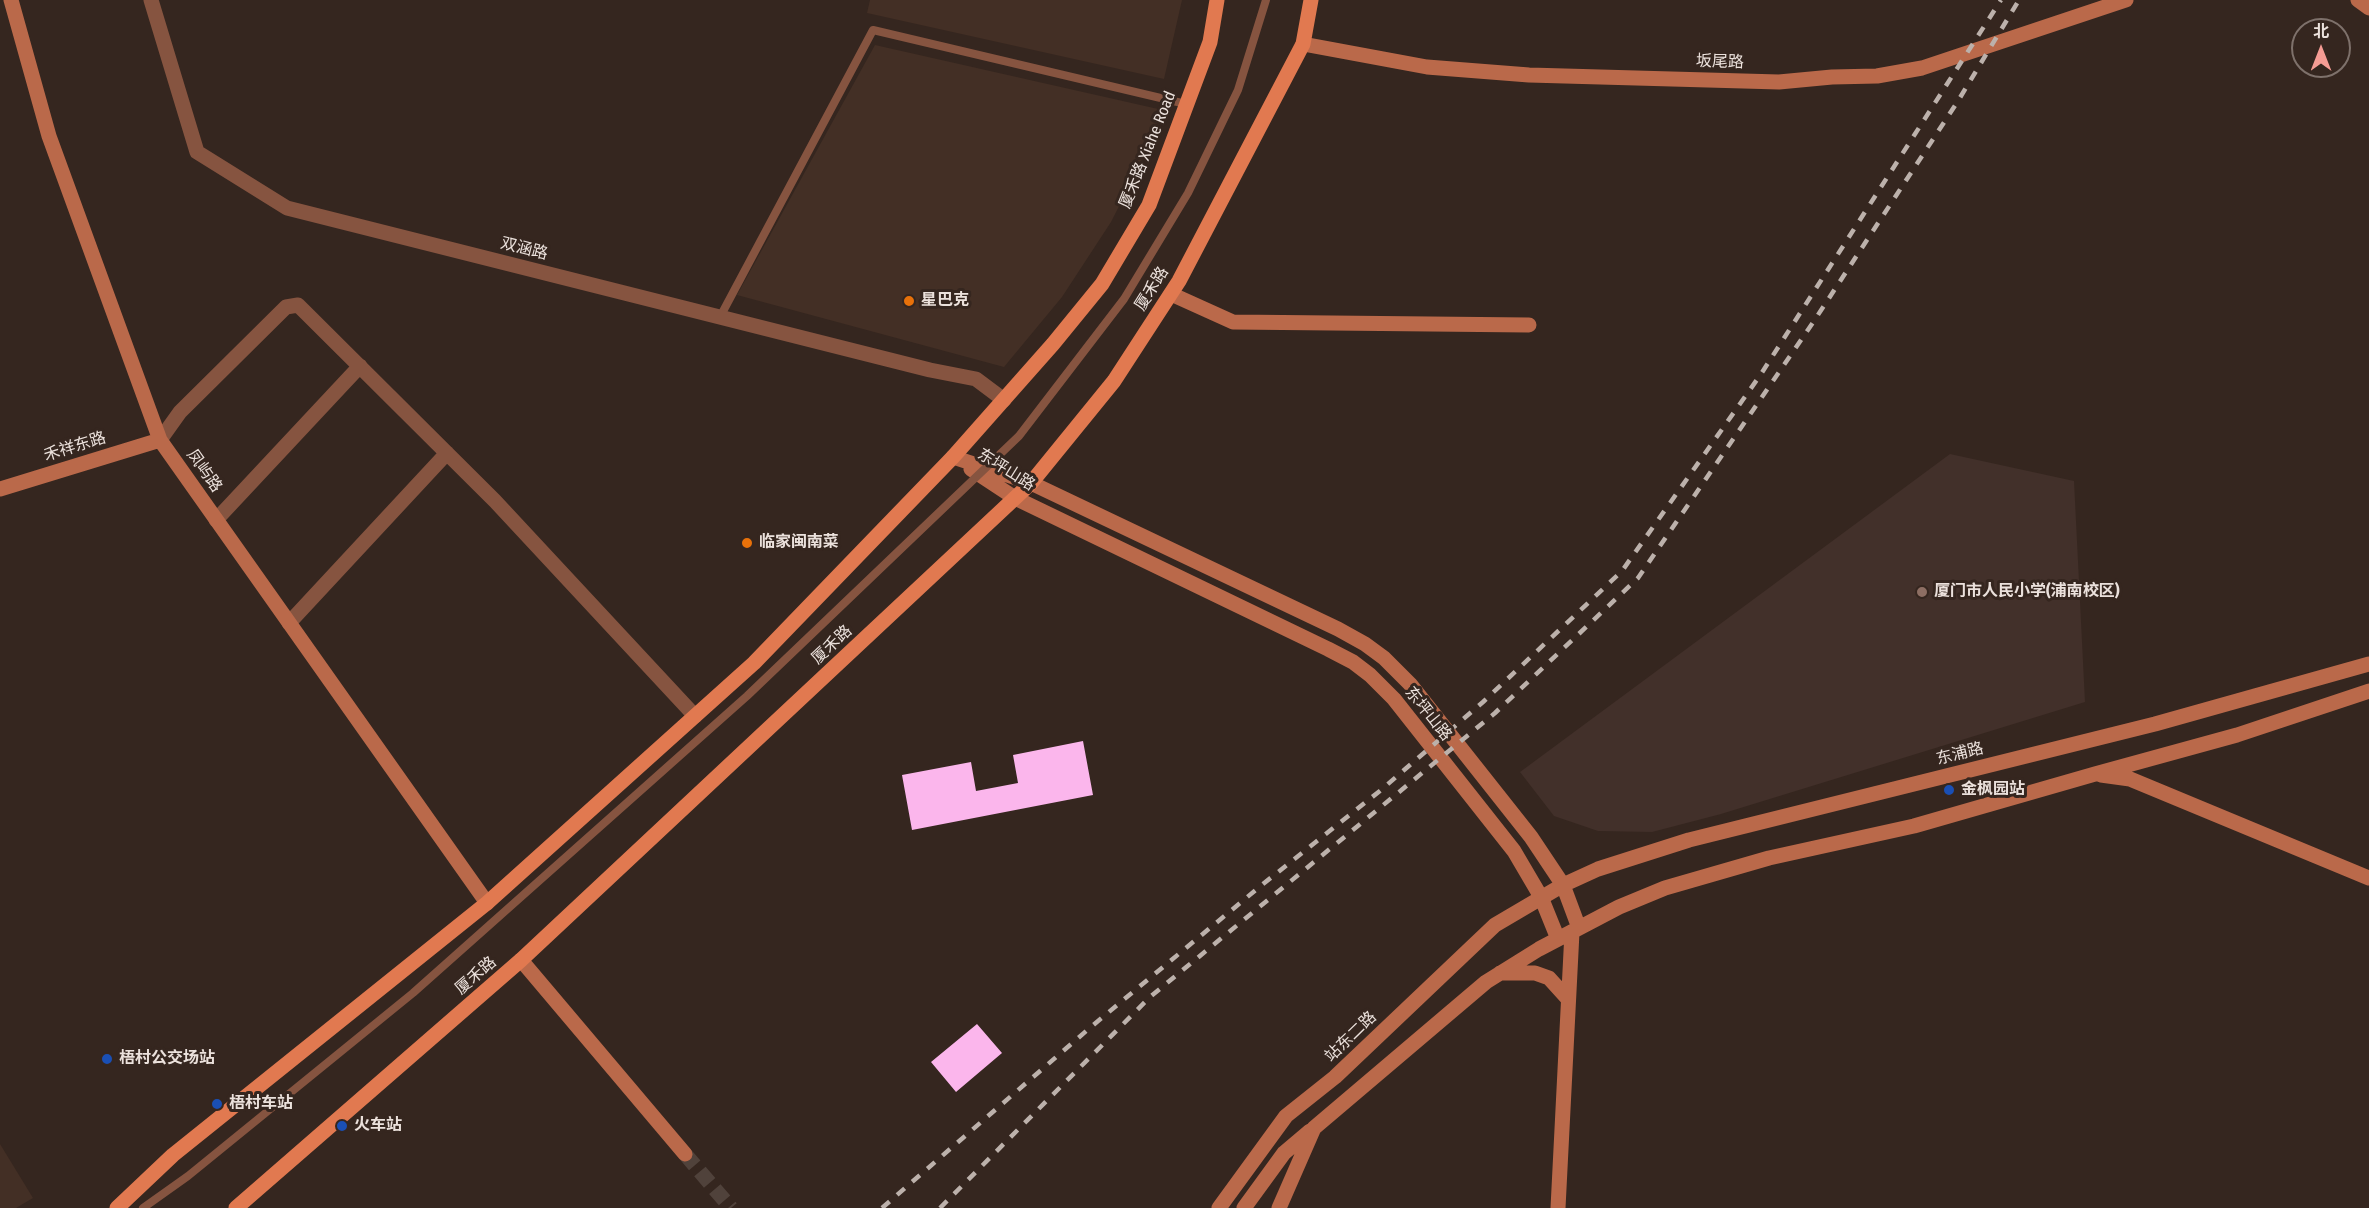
<!DOCTYPE html>
<meta charset="utf-8">
<style>
body{margin:0}
#map{position:relative;width:2369px;height:1208px;overflow:hidden;background:#35261f;font-family:"Fira Sans Condensed","Noto Sans SC",sans-serif}
canvas{display:block}
.north{position:absolute;left:2291px;top:18px;width:60px;height:60px;box-sizing:border-box;background:#35261f;border:2px solid #7e716b;border-radius:50%;rotate:0deg;font-size:16px;font-weight:700;line-height:24px;text-align:center;color:#ebe1dc}
.north::after{content:'';display:block;margin:auto;width:21px;height:27px;background:#f59c94;clip-path:polygon(50% 0,100% 100%,50% 72%,0 100%)}
</style>
<div id="map">
<canvas width="2369" height="1208"></canvas>
<div class="north">北</div>
</div>
<script>
const g = document.querySelector('canvas').getContext('2d');
g.lineJoin = 'round';
function paint(path, color) {
  g.fillStyle = color;
  g.fill(path, 'evenodd');
}
function shape(rows) {
  const path = new Path2D();
  for (const r of rows) {
    path.moveTo(r[0], r[1]);
    for (let i = 2; i < r.length; i += 2) path.lineTo(r[i], r[i + 1]);
  }
  return path;
}
function strokePath(path, color, width, dash) {
  g.strokeStyle = color;
  g.lineWidth = width;
  g.lineCap = dash ? 'butt' : 'round';
  g.setLineDash(dash || []);
  g.stroke(path);
}
function label(font, color, halo, rows, align = 'center') {
  g.font = font + ' "Fira Sans Condensed","Noto Sans SC",sans-serif';
  g.lineWidth = 6;
  g.setLineDash([]);
  g.textBaseline = 'middle';
  g.strokeStyle = halo;
  g.fillStyle = color;
  for (const [text, x, y, turn = 0] of rows) {
    g.save();
    g.translate(x, y);
    g.rotate((+turn || 0) * Math.PI / 180);
    g.textAlign = isNaN(turn) ? turn : align;
    if (halo) g.strokeText(text, 0, 0);
    g.fillText(text, 0, 0);
    g.restore();
  }
}
paint(shape([
 [870,0,1182,0,1164,79,867,13],
 [875,45,1167,111,1111,222,1062,297,1004,367,737,295],
 [0,1144,33,1198,16,1208,0,1208]
]), '#432f25');
paint(shape([
 [1950,454,2074,481,2085,702,1721,814,1652,832,1598,831,1554,816,1520,772]
]), '#42302a');
paint(shape([
 [1083,741,1093,795,912,830,902,775,971,762,976,791,1018,783,1013,755],
 [977,1024,1002,1053,956,1092,931,1062]
]), '#fbb6ec');
strokePath(shape([
 [685,1154,731,1208]
]), '#50423b', 15, [15, 8]);
strokePath(shape([
 [720,317,873,30,1186,104]
]), '#865440', 8);
strokePath(shape([
 [151,0,197,152,287,208,930,370,976,379,1004,400],
 [160,440,180,412,286,307,298,305,495,501,695,716],
 [216,520,360,366],
 [289,623,447,453]
]), '#865440', 15);
strokePath(shape([
 [11,0,49,136,160,440,487,903],
 [2358,0,2369,8],
 [1303,44,1427,67,1529,75,1779,82,1832,77,1877,76,1922,68,2126,0],
 [1171,294,1233,322,1529,325],
 [953,457,1031,483,1338,629,1365,644,1384,658,1410,684,1531,837,1563,885,1579,928],
 [971,469,1015,498,1328,649,1353,662,1370,675,1394,699,1514,851,1541,897,1558,939],
 [0,489,160,440],
 [2101,775,2130,779,2369,878],
 [521,960,685,1154],
 [1500,973,1535,973,1549,978,1568,999],
 [1219,1208,1286,1116,1335,1077,1495,925,1563,885,1598,869,1689,840,2155,724,2369,664],
 [1244,1208,1284,1153,1310,1131],
 [1279,1208,1314,1128,1486,982,1539,949,1619,907,1665,888,1769,858,1914,826,2095,774,2237,735,2369,691],
 [1558,1208,1572,932]
]), '#ba694a', 15);
strokePath(shape([
 [117,1208,173,1155,487,903,695,716,754,663,953,457,1053,344,1102,284,1149,205,1210,42,1217,0],
 [236,1208,521,960,1031,483,1114,381,1179,281,1303,44,1311,0]
]), '#e17950', 15);
strokePath(shape([
 [882,1208,1092,1026,1263,884,1381,790,1483,702,1622,571,1761,374,2001,0],
 [940,1208,1150,997,1495,713,1638,578,1814,321,1958,101,2019,0]
]), '#bcb1ab', 4.5, [10, 10]);
strokePath(shape([
 [143,1208,188,1176,413,993,747,696,1019,436,1124,299,1188,193,1238,90,1266,0]
]), '#865440', 8);
for (const [x, y, r, color] of [
 [909,301,6,"#e8710a"],
 [747,543,6,"#e8710a"],
 [1922,592,6,"#8d6e63"],
 [1949,790,6,"#1a4fb4"],
 [107,1059,6,"#1a4fb4"],
 [217,1104,6,"#1a4fb4"],
 [342,1126,6,"#1a4fb4"]
]) {
  const dot = new Path2D();
  dot.arc(x, y, r, 0, 2 * Math.PI);
  g.fillStyle = color;
  g.fill(dot);
  strokePath(dot, '#35261f', 2);
}
label('16px', '#ebe1dc', '#35261f', [
 ["坂尾路",1720,62,2],
 ["厦禾路 Xiahe Road",1148,150,-68],
 ["双涵路",524,249,14],
 ["厦禾路",1152,289,-58],
 ["禾祥东路",75,447,-17],
 ["东坪山路",1006,470,32],
 ["凤屿路",204,471,55],
 ["厦禾路",832,645,-43],
 ["东坪山路",1428,714,51],
 ["东浦路",1960,754,-14],
 ["厦禾路",476,976,-41],
 ["站东二路",1351,1037,-44]
]);
label('bold 16px', '#ebe1dc', '#35261f', [
 ["星巴克",921,301],
 ["临家闽南菜",759,543],
 ["厦门市人民小学(浦南校区)",1934,592],
 ["金枫园站",1961,790],
 ["梧村公交场站",119,1059],
 ["梧村车站",229,1104],
 ["火车站",354,1126]
], 'left');
</script>
